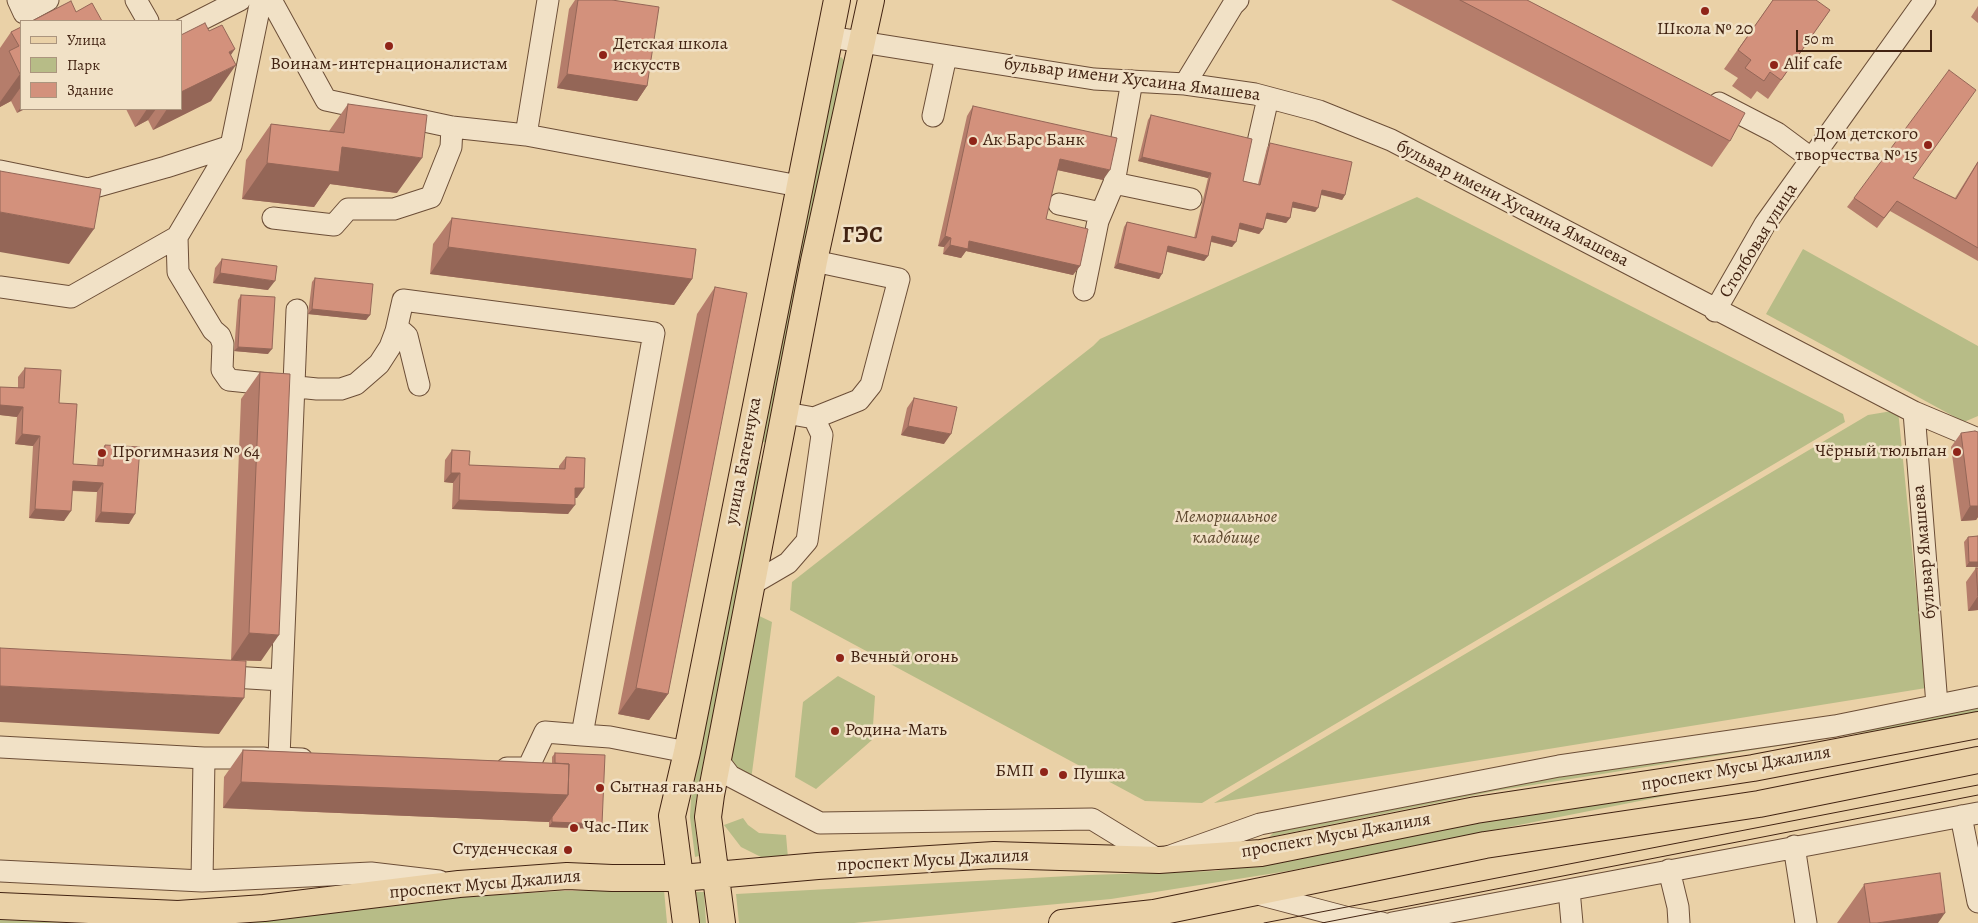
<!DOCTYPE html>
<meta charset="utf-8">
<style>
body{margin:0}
#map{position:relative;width:1978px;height:923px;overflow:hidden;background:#ead1a7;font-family:Alegreya,serif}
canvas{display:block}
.legend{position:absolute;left:20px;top:20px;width:162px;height:90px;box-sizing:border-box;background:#f1e1c6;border:1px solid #ab957e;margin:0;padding:6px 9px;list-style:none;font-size:15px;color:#422312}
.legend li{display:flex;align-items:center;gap:10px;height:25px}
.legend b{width:25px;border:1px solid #ab957e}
.scale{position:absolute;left:1796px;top:30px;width:136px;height:22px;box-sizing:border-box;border:2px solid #422312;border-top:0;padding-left:6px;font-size:15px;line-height:18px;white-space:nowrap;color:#422312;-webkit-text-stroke:4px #f1e1c6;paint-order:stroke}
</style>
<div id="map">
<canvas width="1978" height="923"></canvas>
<ul class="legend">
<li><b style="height:6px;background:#ead1a7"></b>Улица</li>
<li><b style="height:14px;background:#b7bc87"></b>Парк</li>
<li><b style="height:14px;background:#d3917c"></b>Здание</li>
</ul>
<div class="scale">50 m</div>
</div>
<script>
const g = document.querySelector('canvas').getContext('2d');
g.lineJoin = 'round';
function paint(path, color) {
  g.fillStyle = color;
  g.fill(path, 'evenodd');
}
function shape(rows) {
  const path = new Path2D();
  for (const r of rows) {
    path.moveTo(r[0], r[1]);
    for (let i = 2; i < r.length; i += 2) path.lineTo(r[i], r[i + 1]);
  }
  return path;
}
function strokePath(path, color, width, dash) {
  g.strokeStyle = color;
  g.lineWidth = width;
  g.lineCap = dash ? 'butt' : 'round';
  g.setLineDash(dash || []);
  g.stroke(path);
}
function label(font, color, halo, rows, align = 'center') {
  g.font = font + ' Alegreya,serif';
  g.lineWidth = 5;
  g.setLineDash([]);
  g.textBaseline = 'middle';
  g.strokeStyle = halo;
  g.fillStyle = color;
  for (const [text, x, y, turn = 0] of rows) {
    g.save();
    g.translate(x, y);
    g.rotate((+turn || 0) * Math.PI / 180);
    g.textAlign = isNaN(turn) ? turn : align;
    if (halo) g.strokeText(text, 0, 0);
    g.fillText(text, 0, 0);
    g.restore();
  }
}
paint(shape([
 [841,57,844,60,766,443,761,441,838,59],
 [1417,197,1843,414,1845,422,1202,803,1145,801,790,610,792,582,1093,346,1100,339],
 [1803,249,1978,346,1978,416,1964,422,1766,314],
 [1898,410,1926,688,1214,803,1868,415],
 [758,462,761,463,762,467,696,800,694,818,699,856,695,857,690,817,691,799,754,466],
 [753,613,772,622,751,780,724,756],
 [838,676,875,696,872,740,816,789,795,777,803,702],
 [1978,705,1978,712,1929,722,1495,791,1269,837,1278,828,1491,786],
 [1756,772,1755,778,1288,871,1111,899,854,923,739,923,736,894,1088,875,1215,871],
 [743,818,748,825,759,833,786,835,788,858,761,857,741,847,724,825],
 [664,890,667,923,236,923,464,897,560,891],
 [696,892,704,892,706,923,699,923],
 [0,920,68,923,0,923]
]), '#b7bc87');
const minor = shape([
 [18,0,24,13,48,0],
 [136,0,148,21],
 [271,0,326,100,452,127,526,135,799,186],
 [181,30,240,0],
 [830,37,1094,79,1185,84,1255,94,1319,111,1391,140,1914,412,1937,705],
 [1185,84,1233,5,1238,0],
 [1719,103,1777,133,1812,159],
 [933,116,946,56],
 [526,135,548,0],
 [0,171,88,189,166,167,231,146],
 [1249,182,1268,98],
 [1114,183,1191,199],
 [1059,204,1101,213],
 [273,218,334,225,348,209,394,209,431,197,451,147,452,127],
 [177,237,178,272,213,330,220,336,223,344,222,370,229,380,317,389,341,389,356,384,379,364,390,347,396,331,403,300,654,333,582,735,610,737,687,752],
 [0,287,71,297,177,237,231,146,261,0],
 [1084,290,1098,221,1114,183,1132,81],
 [1715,311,1765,224,1925,0],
 [397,327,407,336,419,385],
 [1914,412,1978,439],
 [786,413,814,418,859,400,871,385,899,279,814,261],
 [752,584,788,563,807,541,822,435,814,418],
 [216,676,282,680,279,758,302,759],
 [282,680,297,310],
 [0,747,204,758,264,758],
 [717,759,730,776,820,823,1092,819,1159,860,1260,824,1559,766,1835,726,1978,697],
 [507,768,528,768,545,732,582,735],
 [1961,816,1978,902],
 [1794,846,1806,923],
 [1669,870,1678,907,1679,923],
 [0,871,202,881,371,873,439,881],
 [202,881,204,758],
 [1569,890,1572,923],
 [1254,893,1349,918,1382,923],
 [1392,923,1978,813]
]);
const major = shape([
 [0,906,178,914,264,908,459,884,567,876,612,878,681,878,818,866,994,855,1159,860,1261,853,1476,810,1753,768,1978,725],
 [686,923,672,816,687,752,837,0],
 [722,923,708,817,711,795,814,261,871,0],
 [1062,923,1154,913,1485,845,1759,804,1978,760]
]);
strokePath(minor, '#6c4e37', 23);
strokePath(major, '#422312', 28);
strokePath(minor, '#f1e1c6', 21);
strokePath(major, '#ead1a7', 26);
strokePath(shape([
 [1264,923,1978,785],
 [1322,923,1978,795]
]), '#422312', 1);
paint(shape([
 [575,0,612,0,647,86,637,101,557,88,569,9],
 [1391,0,1527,0,1730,141,1712,167],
 [1773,0,1830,10,1768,99,1757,91,1751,99,1732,86,1738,78,1724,69],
 [1978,6,1978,23,1971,17],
 [21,27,21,109,17,113,11,101,0,107,0,48,11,32],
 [209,31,231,55,211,101,153,130,148,120,135,127,126,109,181,109],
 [348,104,397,193,330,184,314,207,242,199,246,160,271,124,329,131],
 [973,106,1103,180,1057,170,1046,219,1080,266,1073,275,966,251,961,258,943,254,944,247,938,246,967,116],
 [1151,115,1243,181,1258,184,1267,148,1270,143,1345,195,1342,200,1321,195,1315,212,1292,207,1290,218,1286,223,1265,218,1263,229,1259,234,1239,229,1232,247,1211,242,1208,256,1204,261,1167,252,1159,279,1114,268,1124,227,1127,222,1194,238,1208,178,1138,161,1148,120],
 [1978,161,1978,261,1890,211,1877,228,1847,207,1854,198,1913,178,1955,198],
 [452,218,692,279,674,305,430,274,433,244],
 [222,259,268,290,213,283,215,268],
 [315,278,370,315,366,320,308,314,312,282],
 [715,287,668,694,649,720,618,714,697,314],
 [241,295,268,354,234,351,238,300],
 [25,368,59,403,73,464,97,466,98,455,105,445,129,524,95,522,97,492,72,491,64,521,29,518,33,446,15,444,17,417,0,415,0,387,18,388,18,377],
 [260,372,261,661,231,660,241,399],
 [914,398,944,444,901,435,907,408],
 [1961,433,1978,506,1978,517,1976,520,1961,521,1951,447],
 [452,450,469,465,559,469,559,466,566,457,577,498,575,498,568,514,452,509,453,483,444,482,445,460],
 [1978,536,1978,567,1966,567,1964,542,1968,537],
 [1976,568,1978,568,1978,610,1968,611,1966,582],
 [243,750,552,763,552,757,555,753,602,824,599,829,549,827,549,822,223,808,224,777],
 [1864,885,1938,923,1837,923]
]), '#b57d6b');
paint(shape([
 [235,49,218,74,236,65,211,101,153,130,167,109,181,109,181,92,229,52],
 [21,73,21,87,11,101,0,107,0,102,20,74],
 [567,74,647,86,637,101,557,88],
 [21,107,21,109,25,109,17,113],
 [147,109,156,109,148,120,135,127],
 [342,147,422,158,397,193,330,184,314,207,242,199,267,163],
 [1142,157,1211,173,1208,178,1138,161],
 [1060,159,1110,170,1103,180,1053,169],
 [1322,190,1345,195,1342,200,1319,194],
 [1293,202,1318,208,1315,212,1290,207],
 [0,212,94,229,69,264,0,252],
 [1267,213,1290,218,1286,223,1263,218],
 [1240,223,1263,229,1259,234,1237,228],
 [945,236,951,238,944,247,938,246],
 [1212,236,1236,242,1232,247,1209,241],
 [969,241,1080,266,1073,275,966,251,961,258,943,254,950,245],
 [1168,246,1208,256,1204,261,1165,251],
 [448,247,692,279,674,305,430,274],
 [1118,263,1162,274,1159,279,1114,268],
 [220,273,275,281,268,290,213,283],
 [312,309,370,315,366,320,308,314],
 [238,347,272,349,268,354,234,351],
 [0,405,23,407,17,417,0,415],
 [908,426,951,434,944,444,901,435],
 [22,434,40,436,33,446,15,444],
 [451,473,460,473,453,483,444,482],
 [73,481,103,483,97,492,66,490],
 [575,488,584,488,577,498,569,498],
 [459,500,575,505,568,514,452,509],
 [1970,506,1978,506,1978,517,1976,520,1961,521],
 [35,509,71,511,64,521,29,518],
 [101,512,135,514,129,524,95,522],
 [1969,562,1978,562,1978,567,1966,567],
 [1978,596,1978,610,1968,611],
 [249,633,279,635,261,661,231,660],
 [0,686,244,698,219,734,0,722],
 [636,688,668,694,649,720,618,714],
 [241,782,568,795,549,822,223,808],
 [552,822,602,824,599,829,549,827],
 [1945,913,1938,923,1877,923]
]), '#946657');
const building = shape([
 [578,0,612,0,659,7,647,86,567,74,578,0],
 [1460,0,1527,0,1745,113,1730,141,1460,0],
 [1773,0,1816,0,1830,10,1781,80,1770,72,1764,81,1745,68,1751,60,1738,50,1773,0],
 [71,1,76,12,92,3,102,21,32,21,71,1],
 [205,23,209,31,222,25,235,49,229,52,236,65,181,92,181,35,205,23],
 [21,27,21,73,20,74,9,51,19,46,11,32,21,27],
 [1949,70,1976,90,1913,178,1956,199,1978,162,1978,248,1897,201,1884,218,1854,198,1949,70],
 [348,104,427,115,422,158,342,147,339,172,267,163,271,124,344,133,348,104],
 [973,106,1117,138,1110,170,1060,159,1046,219,1088,229,1080,266,969,241,968,249,950,245,951,238,945,236,973,106],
 [1151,115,1252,139,1243,181,1260,185,1270,143,1352,162,1345,195,1322,190,1318,208,1293,202,1290,218,1267,213,1263,229,1240,223,1236,242,1212,236,1208,256,1168,246,1162,274,1118,263,1127,222,1196,238,1211,173,1142,157,1151,115],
 [0,171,101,189,94,229,0,212,0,171],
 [452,218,696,249,692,279,448,247,452,218],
 [222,259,277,266,275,281,220,273,222,259],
 [315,278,373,284,370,315,312,309,315,278],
 [715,287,747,293,668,694,636,688,715,287],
 [241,295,275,297,272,349,238,347,241,295],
 [25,368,61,370,59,403,77,404,73,464,103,466,105,445,140,447,135,514,101,512,103,483,73,481,71,511,35,509,40,436,22,434,23,407,0,405,0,387,24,388,25,368],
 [260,372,290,374,279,635,249,633,260,372],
 [914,398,957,407,951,434,908,426,914,398],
 [1975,431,1978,432,1978,506,1970,506,1961,433,1975,431],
 [452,450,470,451,469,465,565,469,566,457,585,458,584,488,575,488,575,505,459,500,460,473,451,473,452,450],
 [1978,536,1978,562,1969,562,1968,537,1978,536],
 [1976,568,1978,568,1978,596,1976,568],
 [0,648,246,661,244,698,0,686,0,648],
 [243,750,569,764,568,795,241,782,243,750],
 [555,753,605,755,602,824,552,822,552,817,568,795,569,764,555,763,555,753],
 [1940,873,1945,913,1877,923,1870,923,1864,884,1940,873]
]);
paint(building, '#d3917c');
strokePath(building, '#946657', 1);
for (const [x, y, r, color] of [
 [1705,11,5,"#8f2418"],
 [389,46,5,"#8f2418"],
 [603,55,5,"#8f2418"],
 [1774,65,5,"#8f2418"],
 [973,141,5,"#8f2418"],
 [1928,145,5,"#8f2418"],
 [1957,452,5,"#8f2418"],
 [102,453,5,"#8f2418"],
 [840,658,5,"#8f2418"],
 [835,731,5,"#8f2418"],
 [1044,772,5,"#8f2418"],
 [1063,775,5,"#8f2418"],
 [600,788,5,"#8f2418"],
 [574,828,5,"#8f2418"],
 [568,850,5,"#8f2418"]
]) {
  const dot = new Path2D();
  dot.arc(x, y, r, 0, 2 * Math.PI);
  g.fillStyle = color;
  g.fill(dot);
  strokePath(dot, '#f1e1c6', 2);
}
label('18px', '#422312', '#f1e1c6', [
 ["Школа № 20",1705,30,"center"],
 ["Детская школа",613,45],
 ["искусств",613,66],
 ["Воинам-интернационалистам",389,65,"center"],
 ["Alif cafe",1784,65],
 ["Дом детского",1918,135,"right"],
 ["творчества № 15",1918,156,"right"],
 ["Ак Барс Банк",983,141],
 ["Чёрный тюльпан",1947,452,"right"],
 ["Прогимназия № 64",112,453],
 ["Вечный огонь",850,658],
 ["Родина-Мать",845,731],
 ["БМП",1034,772,"right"],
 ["Пушка",1073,775],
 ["Сытная гавань",610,788],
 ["Час-Пик",584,828],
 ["Студенческая",558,850,"right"]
], 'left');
label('18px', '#422312', '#f1e1c6', [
 ["бульвар имени Хусаина Ямашева",1132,80,7],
 ["бульвар имени Хусаина Ямашева",1512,204,27],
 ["Столбовая улица",1759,241,-58],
 ["улица Батенчука",744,461,-79],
 ["бульвар Ямашева",1925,552,-95],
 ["проспект Мусы Джалиля",1736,769,-10],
 ["проспект Мусы Джалиля",1336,836,-10],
 ["проспект Мусы Джалиля",933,861,-3],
 ["проспект Мусы Джалиля",485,885,-5]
]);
label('italic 18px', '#5f492f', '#f1e1c6', [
 ["Мемориальное",1226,518],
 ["кладбище",1226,539]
]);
g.letterSpacing = '1px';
label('bold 22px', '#422312', '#f1e1c6', [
 ["ГЭС",863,237]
]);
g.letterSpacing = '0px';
</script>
